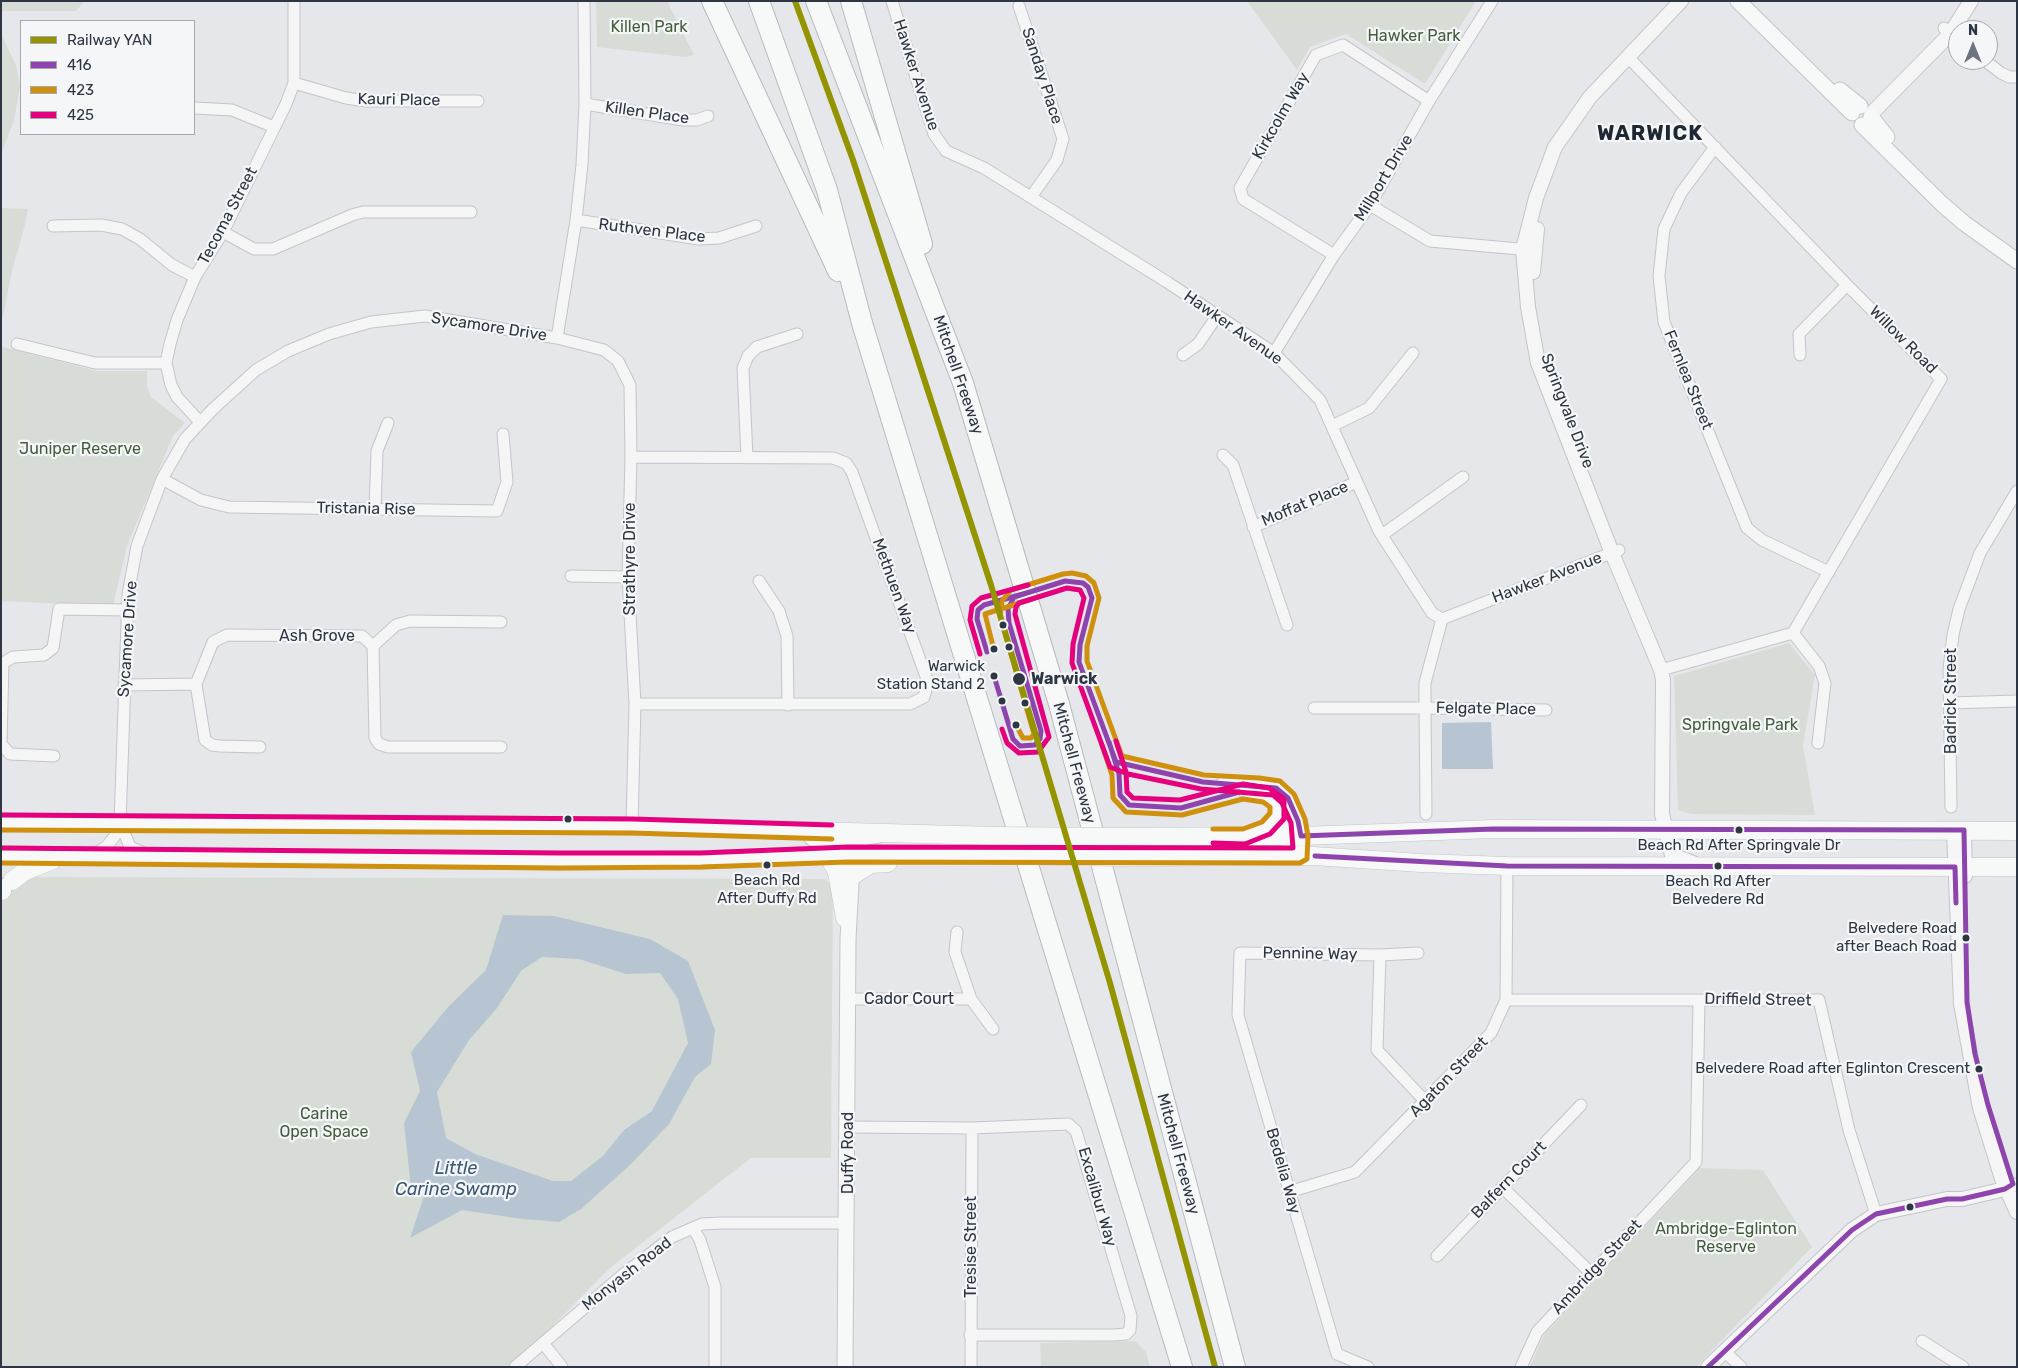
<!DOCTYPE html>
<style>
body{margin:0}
#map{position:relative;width:2018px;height:1368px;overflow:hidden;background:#e5e7ea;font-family:Rubik,sans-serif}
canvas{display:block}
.frame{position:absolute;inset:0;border:2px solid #2d3642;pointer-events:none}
.legend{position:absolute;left:20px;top:20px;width:175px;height:115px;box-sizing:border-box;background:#f4f6f8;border:1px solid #a4a9af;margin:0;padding:6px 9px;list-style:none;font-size:15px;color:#2d3642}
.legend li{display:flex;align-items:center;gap:10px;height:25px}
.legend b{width:25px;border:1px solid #a4a9af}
.north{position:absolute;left:1948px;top:20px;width:50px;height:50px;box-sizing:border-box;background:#f4f6f8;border:1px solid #a4a9af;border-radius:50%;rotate:0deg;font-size:14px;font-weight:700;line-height:20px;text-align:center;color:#2d3642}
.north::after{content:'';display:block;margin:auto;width:18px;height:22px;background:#6d747d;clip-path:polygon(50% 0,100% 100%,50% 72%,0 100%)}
</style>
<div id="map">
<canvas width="2018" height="1368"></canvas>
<div class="frame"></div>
<ul class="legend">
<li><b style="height:6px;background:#949300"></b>Railway YAN</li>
<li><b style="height:6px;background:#8e44ad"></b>416</li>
<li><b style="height:6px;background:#cf900d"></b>423</li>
<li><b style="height:6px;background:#e5007d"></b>425</li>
</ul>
<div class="north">N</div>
</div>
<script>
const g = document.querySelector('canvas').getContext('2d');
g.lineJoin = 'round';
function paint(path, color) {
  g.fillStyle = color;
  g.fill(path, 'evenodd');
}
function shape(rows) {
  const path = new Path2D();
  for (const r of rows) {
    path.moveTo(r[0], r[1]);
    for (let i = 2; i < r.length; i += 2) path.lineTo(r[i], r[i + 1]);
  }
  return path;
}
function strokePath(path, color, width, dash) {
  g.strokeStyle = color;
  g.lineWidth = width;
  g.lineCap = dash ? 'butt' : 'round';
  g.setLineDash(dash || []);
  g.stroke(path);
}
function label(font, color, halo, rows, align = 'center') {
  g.font = font + ' Rubik,sans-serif';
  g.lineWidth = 4.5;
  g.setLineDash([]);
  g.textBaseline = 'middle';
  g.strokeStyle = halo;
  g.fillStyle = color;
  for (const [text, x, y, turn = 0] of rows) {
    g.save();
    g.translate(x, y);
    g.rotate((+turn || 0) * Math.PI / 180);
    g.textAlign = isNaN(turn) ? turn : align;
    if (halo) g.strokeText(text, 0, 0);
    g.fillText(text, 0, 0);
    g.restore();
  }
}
paint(shape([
 [1,1,85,1,76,11,1,11],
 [596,1,667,1,694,55,685,57,597,47],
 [1247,1,1476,1,1425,84,1346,34,1310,47,1297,70],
 [1,34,16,65,20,86,14,120,1,155],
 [1,208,28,209,25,225,12,271,1,326],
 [1,344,2,347,97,371,147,371,147,386,151,397,185,423,173,436,127,546,113,606,1,601],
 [1789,643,1815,675,1803,745,1815,815,1691,814,1678,810,1674,676],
 [1,877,825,879,833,886,831,1158,751,1158,610,1268,512,1367,1,1367],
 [1700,1168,1763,1170,1812,1247,1696,1367,1530,1366,1544,1335],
 [1135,1341,1146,1352,1150,1367,1041,1367,1040,1343]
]), '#d7ddd6');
paint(shape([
 [1491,722,1493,769,1442,769,1442,723],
 [503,915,554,916,650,939,688,961,715,1030,711,1064,695,1077,669,1124,630,1165,581,1209,559,1222,522,1219,462,1210,410,1238,426,1190,411,1188,404,1123,420,1091,411,1052,449,1006,486,970],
 [542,957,579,959,626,974,660,973,678,999,688,1043,652,1111,624,1130,603,1156,571,1181,553,1181,475,1154,446,1138,437,1092,469,1040,497,1008,521,971]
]), '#b7c5d2');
const minor = shape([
 [892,1,934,134,946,151,984,168,1167,282,1274,353,1320,400,1379,531,1432,613,1442,619,1619,550],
 [1019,6,1063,139,1057,160,1031,197],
 [1944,28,1958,40],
 [1628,57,1847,285,1941,379,1793,633,1661,670],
 [1984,60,2001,73,2009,77,2017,77],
 [294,83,346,98,366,101,478,101],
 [585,104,683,120,697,120,708,116],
 [194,108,232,110,274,127],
 [1715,147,1681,193,1664,229,1659,276,1664,322,1747,528,1762,540,1829,572],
 [1370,205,1430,241,1530,250],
 [576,220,699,239,719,238,756,226],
 [53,226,101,225,122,229,140,239,172,265,195,277],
 [223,232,254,249,273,249,352,215,363,212,471,212],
 [1334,255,1243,199,1240,188,1316,55,1343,45,1429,101],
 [557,338,604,350,618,361,630,385,631,457,628,577,635,704,632,826],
 [17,344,95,363,166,363],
 [1274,353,1334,255,1370,205,1429,101,1492,1],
 [1183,355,1198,344,1217,316],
 [1800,355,1799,334,1847,285],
 [200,422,177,397,171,385,166,363,170,344,177,320,195,277,223,232,286,104,294,83,294,1],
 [1332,426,1369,408,1413,353],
 [1223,455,1233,465,1287,625],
 [631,457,833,458,846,463,852,472,928,682,924,697,910,704,635,704],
 [747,458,743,368,748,356,757,347,797,334],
 [162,479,201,500,229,507,497,511,507,482,503,434],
 [375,509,377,451,388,423],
 [1253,527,1357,482],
 [1382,535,1463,477],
 [571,576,628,577],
 [759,581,779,611,787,636,788,705],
 [1442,619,1425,683,1425,708,1546,710],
 [1793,633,1819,666,1825,683,1818,743],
 [373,646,396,625,410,621,501,622],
 [196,684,205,740,212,745,220,746,260,747],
 [124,685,196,684,213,642,227,635,362,636,373,646,375,738,379,744,388,747,501,747],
 [1950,703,2017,701],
 [1314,708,1425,708,1426,814],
 [54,756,10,754,1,744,3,663,13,657,44,655,53,648,59,609,128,610],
 [1222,783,1259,785,1276,788,1282,792,1288,798,1299,824,1300,856],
 [1243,791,1266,795,1278,803,1287,836,1287,855],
 [1951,807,1949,669,1953,635,1959,609,1980,553,2017,491],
 [144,853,130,847,120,822,128,594,137,546,162,479,185,439,213,409,256,370,288,351,329,334,371,322,425,316,557,338,576,220,582,165,585,104,584,1],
 [94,854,106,847,115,836,120,822],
 [957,932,955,952,971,999,993,1029],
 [1380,955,1377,1050,1426,1102],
 [847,999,971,999],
 [1506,1000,1819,1000,1849,1130,1876,1214],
 [848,1127,972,1128,1068,1124,1076,1131,1131,1316,1130,1330,1126,1334,1114,1335,970,1335],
 [1502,1187,1591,1273],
 [1289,1192,1355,1172,1491,1033,1506,1000,1507,866],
 [693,1228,700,1240,715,1287,715,1367],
 [1437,1256,1581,1105],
 [1922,1341,1963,1367],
 [543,1343,562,1367],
 [1724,1351,1741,1367],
 [515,1367,625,1273,672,1237,702,1224,722,1223,847,1223],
 [971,1367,972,1128],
 [1368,1367,1337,1354,1238,1015,1240,953,1380,955,1418,953],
 [1521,1367,1537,1332,1696,1162,1699,1000]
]);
const tertiary = shape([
 [1681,1,1590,97,1555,147,1536,198,1523,249,1528,307,1538,363,1612,553,1661,670,1663,680,1662,814,1672,855,1693,863],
 [1871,114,1950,34,1971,1],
 [1533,272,1537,229],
 [1954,830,1961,1004,1980,1108,2002,1179,2017,1212],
 [1964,830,1965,876],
 [1708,1367,1852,1230,1876,1214,1947,1199,1962,1199,2005,1189,2012,1185]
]);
const secondary = shape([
 [1738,1,1852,113],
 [1840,90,1860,106],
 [1871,117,1887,137],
 [1862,125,1942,204,1964,223,2017,261],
 [812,838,829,839,840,843,844,846,852,865,848,939,845,1367],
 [846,862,848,854,856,844,865,837,879,835]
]);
const primary = shape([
 [1,822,632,826,994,836],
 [1252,834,1271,825,1277,816,1278,803],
 [1117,837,1301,836,1493,829,2017,831],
 [1,855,561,861,701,860,848,854,1000,855],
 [828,855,837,872,845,918],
 [1122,857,1313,856,1421,863,1507,866,2017,867],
 [852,876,871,864,888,863],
 [12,881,25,871,53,860],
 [1,888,2,891]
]);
const motorway = shape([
 [712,1,838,271],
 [759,1,827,190,862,323,1182,1367],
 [816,1,963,383,1059,704,1235,1367],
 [851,1,922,244]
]);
strokePath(minor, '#c3c5c8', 13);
strokePath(tertiary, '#c3c5c8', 16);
strokePath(secondary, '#c3c5c8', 17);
strokePath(primary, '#c2c4c7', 19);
strokePath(motorway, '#b8bbbe', 22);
strokePath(minor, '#f5f5f6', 11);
strokePath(tertiary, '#f5f5f6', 14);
strokePath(secondary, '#f7f8f8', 15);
strokePath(primary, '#f7f8f8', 18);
strokePath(motorway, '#f7f8f8', 20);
const primaryBridge = shape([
 [994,836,1117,837],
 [1000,855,1122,857]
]);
strokePath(primaryBridge, '#c2c4c7', 19, []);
strokePath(primaryBridge, '#f7f8f8', 18);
strokePath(shape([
 [987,652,977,619,978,610,984,605,1030,592],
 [994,676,1013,739,1020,746,1035,745,1040,739,1041,731,1009,623,1008,609,1014,597,1065,581,1083,583,1088,587,1092,598,1080,645,1079,662,1116,762,1203,782,1276,788,1288,798,1298,821,1301,836,1493,829,1964,830,1967,1002,1975,1054,1988,1105,2013,1184,2005,1189,1962,1199,1947,1199,1876,1214,1852,1230,1708,1367],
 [1109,742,1119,774,1120,795,1129,805,1181,808,1239,792],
 [1315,856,1507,866,1955,867,1956,903]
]), '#8e44ad', 5);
strokePath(shape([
 [994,650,985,614,1032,599],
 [1102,745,1112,775,1113,798,1126,812,1182,815,1243,799,1263,802,1270,807,1270,813,1262,822,1243,829,1213,829],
 [1,830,632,833,832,839],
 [1,863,561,868,701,867,848,862,1300,863,1307,859,1308,836,1305,819,1294,794,1280,781,1259,778,1204,775,1122,756,1087,661,1087,646,1099,598,1094,583,1086,576,1072,573,1063,574,1011,590,1002,601,1000,616,1034,734,1031,738,1023,738,1016,725]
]), '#cf900d', 5);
strokePath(shape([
 [980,654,970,620,972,606,981,598,1028,585],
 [1116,741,1126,772,1127,792,1133,798,1180,800,1243,784,1269,788,1284,799,1284,819,1270,834,1245,844,1213,843],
 [1,815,632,819,832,825],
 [1,848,561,853,701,853,848,847,1293,848,1291,823,1282,803,1273,795,1201,789,1128,774,1110,767,1072,663,1073,644,1084,598,1080,590,1067,588,1019,603,1016,607,1015,614,1049,737,1038,752,1019,753,1007,743,1002,729]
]), '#e5007d', 5);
strokePath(shape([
 [795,1,853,160,991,585,1110,983,1215,1367]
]), '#949300', 6);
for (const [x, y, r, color] of [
 [1003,625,4.5,"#2d3642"],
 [1009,647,4.5,"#2d3642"],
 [994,649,4.5,"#2d3642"],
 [994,676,4.5,"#2d3642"],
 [1019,679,7,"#2d3642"],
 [1002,701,4.5,"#2d3642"],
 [1025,703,4.5,"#2d3642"],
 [1016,725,4.5,"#2d3642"],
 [568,819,4.5,"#2d3642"],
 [1739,830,4.5,"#2d3642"],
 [767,865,4.5,"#2d3642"],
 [1718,866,4.5,"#2d3642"],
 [1966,938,4.5,"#2d3642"],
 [1979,1069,4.5,"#2d3642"],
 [1910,1207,4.5,"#2d3642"]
]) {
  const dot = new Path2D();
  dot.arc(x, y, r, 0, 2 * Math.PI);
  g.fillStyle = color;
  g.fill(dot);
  strokePath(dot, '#f4f6f8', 2);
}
label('15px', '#2d3642', '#f4f6f8', [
 ["Warwick",985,667],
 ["Station Stand 2",985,685],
 ["Beach Rd After Springvale Dr",1739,846,"center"],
 ["Beach Rd",767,881,"center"],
 ["After Duffy Rd",767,899,"center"],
 ["Beach Rd After",1718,882,"center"],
 ["Belvedere Rd",1718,900,"center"],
 ["Belvedere Road",1957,929],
 ["after Beach Road",1957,947],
 ["Belvedere Road after Eglinton Crescent",1970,1069]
], 'right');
label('16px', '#445d3b', '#f4f6f8', [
 ["Killen Park",649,27],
 ["Hawker Park",1414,36],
 ["Juniper Reserve",80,449],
 ["Springvale Park",1740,725],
 ["Carine",324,1114],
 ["Open Space",324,1132],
 ["Ambridge-Eglinton",1726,1229],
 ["Reserve",1726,1247]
]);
label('16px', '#2d3642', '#f4f6f8', [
 ["Hawker Avenue",916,75,72],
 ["Sanday Place",1042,76,72],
 ["Kauri Place",399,100,1],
 ["Killen Place",647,113,8],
 ["Kirkcolm Way",1281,116,-60],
 ["Millport Drive",1384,178,-59],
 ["Tecoma Street",228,216,-62],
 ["Ruthven Place",652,231,7],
 ["Sycamore Drive",489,327,9],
 ["Hawker Avenue",1233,328,35],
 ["Willow Road",1903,340,45],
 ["Mitchell Freeway",958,375,71],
 ["Fernlea Street",1688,380,68],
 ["Springvale Drive",1567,411,69],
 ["Moffat Place",1305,504,-23],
 ["Tristania Rise",366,509,1],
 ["Strathyre Drive",630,559,-90],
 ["Hawker Avenue",1547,578,-21],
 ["Methuen Way",894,586,70],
 ["Ash Grove",317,636],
 ["Sycamore Drive",128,639,-86],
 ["Badrick Street",1951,701,-90],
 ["Felgate Place",1486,709,1],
 ["Mitchell Freeway",1074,763,75],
 ["Pennine Way",1310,954,1],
 ["Cador Court",909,999],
 ["Driffield Street",1758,1000,1],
 ["Agaton Street",1449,1077,-46],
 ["Duffy Road",848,1153,-90],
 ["Mitchell Freeway",1178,1154,75],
 ["Bedelia Way",1283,1171,74],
 ["Balfern Court",1509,1180,-46],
 ["Excalibur Way",1097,1197,74],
 ["Tresise Street",971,1247,-90],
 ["Ambridge Street",1597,1267,-47],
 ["Monyash Road",627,1274,-38]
]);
label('bold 16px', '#2d3642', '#f4f6f8', [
 ["Warwick",1031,679]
], 'left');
label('italic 18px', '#3a5873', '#f4f6f8', [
 ["Little",456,1169],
 ["Carine Swamp",456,1190]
]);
g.letterSpacing = '1px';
label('bold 21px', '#1f2733', '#f4f6f8', [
 ["WARWICK",1650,134]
]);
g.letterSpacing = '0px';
</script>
